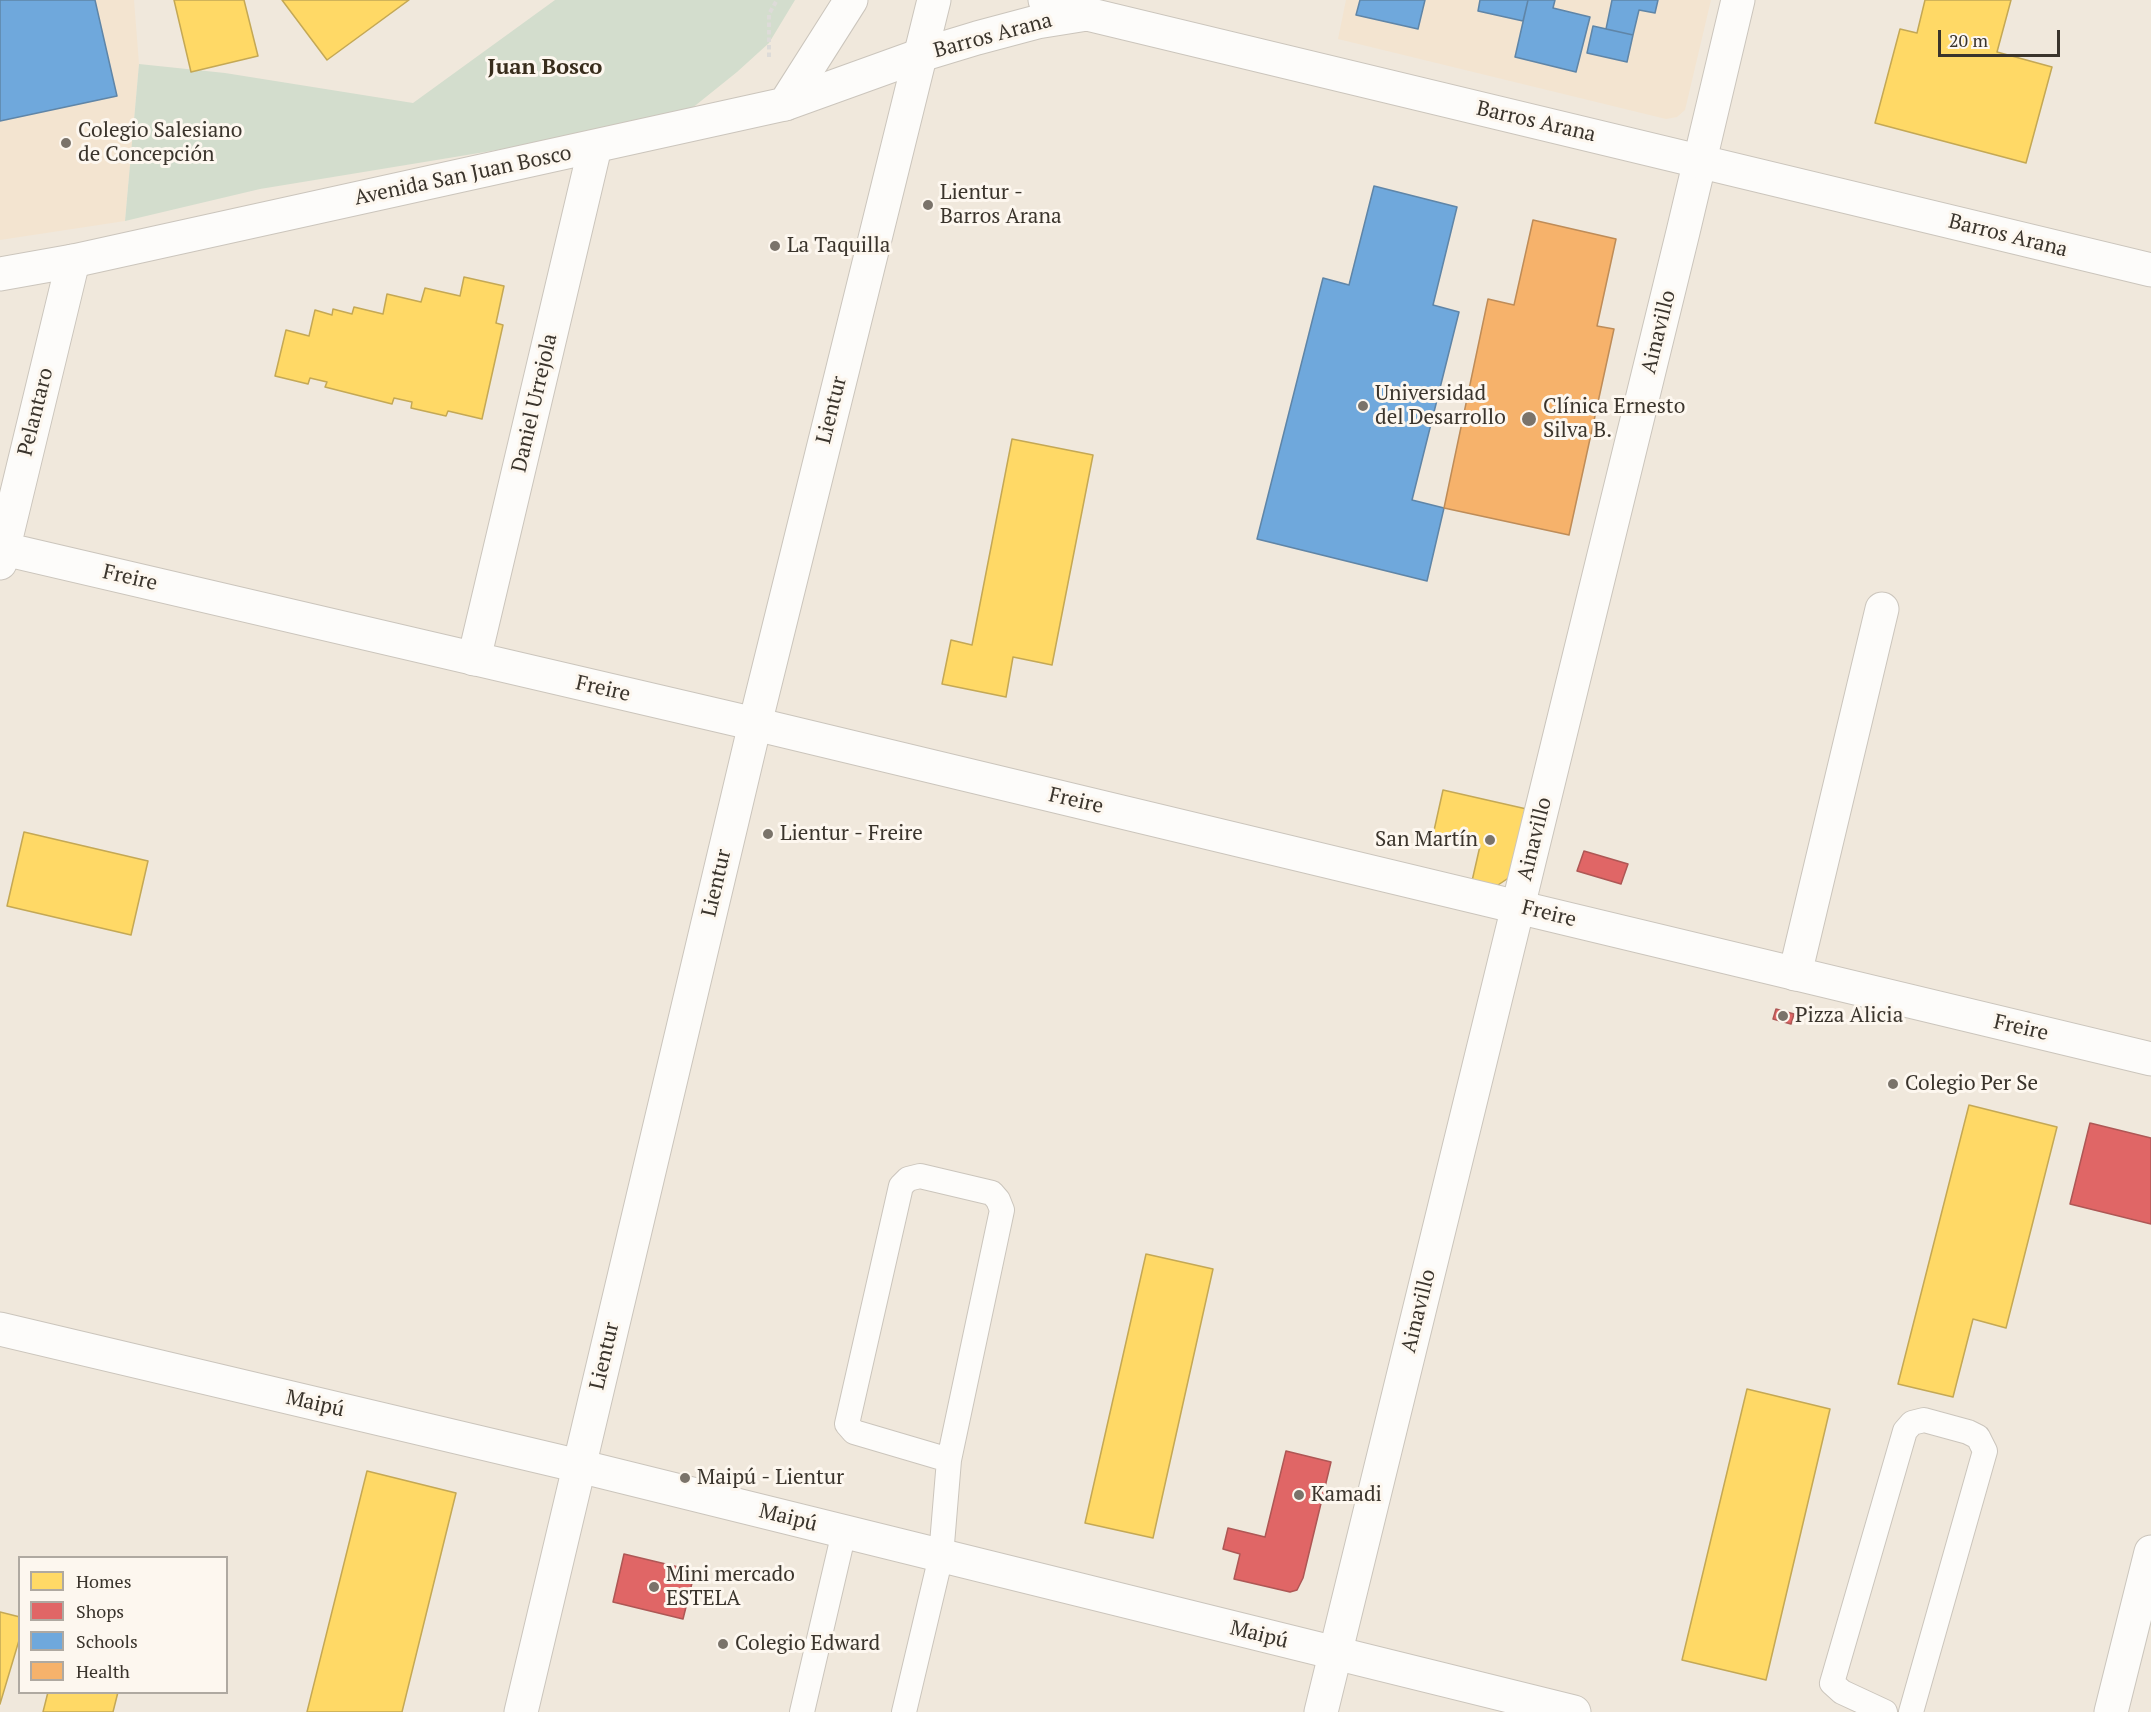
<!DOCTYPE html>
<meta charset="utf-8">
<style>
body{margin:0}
#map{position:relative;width:2151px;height:1712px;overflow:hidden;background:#f0e8dc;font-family:"PT Serif",serif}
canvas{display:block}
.legend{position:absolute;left:18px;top:1556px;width:210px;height:138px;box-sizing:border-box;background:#fdf7ef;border:2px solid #afa9a1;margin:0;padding:8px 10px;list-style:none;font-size:18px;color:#3a342c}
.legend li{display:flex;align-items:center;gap:12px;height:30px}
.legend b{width:30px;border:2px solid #afa9a1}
.scale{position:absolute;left:1938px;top:30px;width:122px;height:27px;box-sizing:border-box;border:3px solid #3a342c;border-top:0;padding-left:8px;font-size:18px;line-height:21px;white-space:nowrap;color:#3a342c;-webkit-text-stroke:4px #fdf7ef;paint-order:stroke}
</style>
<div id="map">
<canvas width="2151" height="1712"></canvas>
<ul class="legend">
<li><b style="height:16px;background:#ffd966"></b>Homes</li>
<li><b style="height:16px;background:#e06666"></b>Shops</li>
<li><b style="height:16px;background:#6fa8dc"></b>Schools</li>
<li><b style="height:16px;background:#f6b26b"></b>Health</li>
</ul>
<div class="scale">20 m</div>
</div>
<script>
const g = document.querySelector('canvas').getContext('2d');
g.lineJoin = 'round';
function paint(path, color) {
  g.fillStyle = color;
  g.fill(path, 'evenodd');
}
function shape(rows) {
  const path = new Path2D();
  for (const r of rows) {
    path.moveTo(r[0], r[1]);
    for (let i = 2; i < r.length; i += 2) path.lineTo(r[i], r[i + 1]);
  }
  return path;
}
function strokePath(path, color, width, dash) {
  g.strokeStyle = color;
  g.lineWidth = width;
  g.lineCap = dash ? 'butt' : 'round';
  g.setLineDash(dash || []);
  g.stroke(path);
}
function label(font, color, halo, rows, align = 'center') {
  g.font = font + ' "PT Serif",serif';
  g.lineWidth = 6;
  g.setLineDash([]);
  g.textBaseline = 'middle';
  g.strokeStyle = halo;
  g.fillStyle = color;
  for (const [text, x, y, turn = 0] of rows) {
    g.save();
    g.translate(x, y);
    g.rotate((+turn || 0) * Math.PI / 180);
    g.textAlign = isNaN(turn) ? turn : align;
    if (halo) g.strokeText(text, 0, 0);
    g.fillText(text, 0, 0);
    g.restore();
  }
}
paint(shape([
 [0,0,134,0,139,64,125,221,0,240],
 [1346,0,1711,0,1685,110,1677,117,1666,119,1338,39]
]), '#f3e4d0');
paint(shape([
 [555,0,795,0,769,43,737,72,691,109,625,129,260,189,125,221,139,64,225,73,413,103]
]), '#d3ddcd');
const homes = shape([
 [174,0,244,0,258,56,191,72,174,0],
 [282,0,409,0,327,60,282,0],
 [1925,0,2011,0,1997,52,2052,67,2026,163,1875,123,1900,29,1917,33,1925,0],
 [464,277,504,286,496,323,503,325,482,419,448,411,446,416,411,408,412,402,394,398,392,404,325,387,327,382,310,378,308,384,275,376,286,330,309,336,315,310,332,315,333,309,352,314,354,307,383,314,387,294,421,302,425,288,460,296,464,277],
 [1012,439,1093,455,1052,665,1013,657,1006,697,942,684,951,640,972,645,1012,439],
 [1443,790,1531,810,1516,873,1495,887,1472,881,1480,846,1433,835,1443,790],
 [24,832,148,861,131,935,7,906,24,832],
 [1969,1105,2057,1127,2006,1328,1973,1319,1953,1397,1898,1384,1969,1105],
 [1146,1254,1213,1269,1153,1538,1085,1523,1146,1254],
 [1747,1389,1830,1409,1766,1680,1682,1660,1747,1389],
 [367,1471,456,1493,402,1712,307,1712,367,1471],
 [0,1612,20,1617,20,1637,0,1704,0,1612],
 [48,1692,118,1692,113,1712,43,1712,48,1692]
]);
paint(homes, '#ffd966');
strokePath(homes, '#c4a855', 1.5);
const shops = shape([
 [1584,851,1628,864,1621,884,1577,871,1584,851],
 [1776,1009,1794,1014,1791,1024,1773,1019,1776,1009],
 [2090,1123,2151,1138,2151,1224,2070,1204,2090,1123],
 [1286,1451,1331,1462,1303,1578,1297,1590,1290,1592,1234,1579,1240,1554,1223,1549,1228,1528,1265,1537,1286,1451],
 [624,1554,695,1571,683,1619,613,1602,624,1554]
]);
paint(shops, '#e06666');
strokePath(shops, '#ae5755', 1.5);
const schools = shape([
 [0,0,95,0,117,96,0,121,0,0],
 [1360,0,1425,0,1418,29,1356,15,1360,0],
 [1480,0,1528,0,1523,21,1478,11,1480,0],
 [1528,0,1555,0,1553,8,1590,17,1576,72,1515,57,1528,0],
 [1612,0,1658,0,1655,13,1639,10,1633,35,1606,29,1612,0],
 [1593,26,1633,35,1627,62,1587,53,1593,26],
 [1374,186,1457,207,1433,305,1459,312,1412,500,1444,508,1427,581,1257,539,1323,278,1349,285,1374,186]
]);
paint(schools, '#6fa8dc');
strokePath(schools, '#5f85a7', 1.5);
const health = shape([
 [1533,220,1616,239,1597,326,1614,329,1569,535,1444,508,1488,299,1514,305,1533,220]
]);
paint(health, '#f6b26b');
strokePath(health, '#be8c58', 1.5);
const lane = shape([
 [802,1712,844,1532],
 [904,1712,941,1556,949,1460,1002,1210,998,1200,992,1193,920,1176,908,1179,901,1186,847,1424,854,1432,949,1460],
 [1885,1712,1842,1692,1832,1683,1905,1431,1912,1423,1924,1420,1968,1432,1978,1437,1985,1451,1911,1712]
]);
const street = shape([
 [474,659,595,147],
 [1795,974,1882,609],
 [1321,1712,1683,232,1738,0],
 [2111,1712,2151,1552]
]);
const secondary = shape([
 [785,104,921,55,977,38,1037,22,1087,14,2151,270],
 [0,548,755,724,2151,1059],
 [0,563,73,261],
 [0,1329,579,1466,1574,1712]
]);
const primary = shape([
 [1045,0,1087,14],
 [0,274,73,261,785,104,851,0],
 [521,1712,755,724,934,0]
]);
strokePath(lane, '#cbc5bc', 26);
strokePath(street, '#cbc5bc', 35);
strokePath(secondary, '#cbc5bc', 35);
strokePath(primary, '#cbc5bc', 35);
strokePath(shape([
 [769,57,769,14,777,0]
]), '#dddbd8', 4, [4.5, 3]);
strokePath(lane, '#fdfcfa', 24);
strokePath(street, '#fdfcfa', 33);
strokePath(secondary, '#fdfcfa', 33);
strokePath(primary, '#fdfcfa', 33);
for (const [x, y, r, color] of [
 [66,143,6,"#7a736a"],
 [928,205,6,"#7a736a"],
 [775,246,6,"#7a736a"],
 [1363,406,6,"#7a736a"],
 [1529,419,8,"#7a736a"],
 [768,834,6,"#7a736a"],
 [1490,840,6,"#7a736a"],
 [1783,1016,6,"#7a736a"],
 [1893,1084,6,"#7a736a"],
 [685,1478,6,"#7a736a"],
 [1299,1495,6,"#7a736a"],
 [654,1587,6,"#7a736a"],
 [723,1644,6,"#7a736a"]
]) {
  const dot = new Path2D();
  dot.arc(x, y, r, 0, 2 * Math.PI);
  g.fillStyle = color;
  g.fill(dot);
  strokePath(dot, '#fdf7ef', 2);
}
label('21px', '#3a342c', '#fdf7ef', [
 ["Barros Arana",993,36,-15],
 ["Barros Arana",1536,122,13],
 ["Avenida San Juan Bosco",463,176,-12],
 ["Barros Arana",2008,236,14],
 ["Ainavillo",1659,332,-76],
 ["Daniel Urrejola",535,403,-77],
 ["Lientur",832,410,-76],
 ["Pelantaro",36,412,-76],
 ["Freire",130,578,13],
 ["Freire",603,689,13],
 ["Freire",1076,801,13],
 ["Ainavillo",1535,839,-76],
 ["Lientur",717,883,-77],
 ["Freire",1549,914,14],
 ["Freire",2021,1028,13],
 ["Ainavillo",1419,1311,-76],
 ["Lientur",605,1356,-77],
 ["Maipú",315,1404,13],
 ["Maipú",788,1518,14],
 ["Maipú",1259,1635,14]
]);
label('21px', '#3a342c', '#fdf7ef', [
 ["Colegio Salesiano",78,131],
 ["de Concepción",78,155],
 ["Lientur -",940,193],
 ["Barros Arana",940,217],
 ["La Taquilla",787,246],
 ["Universidad",1375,394],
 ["del Desarrollo",1375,418],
 ["Clínica Ernesto",1543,407],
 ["Silva B.",1543,431],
 ["Lientur - Freire",780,834],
 ["San Martín",1478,840,"right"],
 ["Pizza Alicia",1795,1016],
 ["Colegio Per Se",1905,1084],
 ["Maipú - Lientur",697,1478],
 ["Kamadi",1311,1495],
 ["Mini mercado",666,1575],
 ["ESTELA",666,1599],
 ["Colegio Edward",735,1644]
], 'left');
label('bold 22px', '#382d1c', '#fdf7ef', [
 ["Juan Bosco",545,68]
]);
</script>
